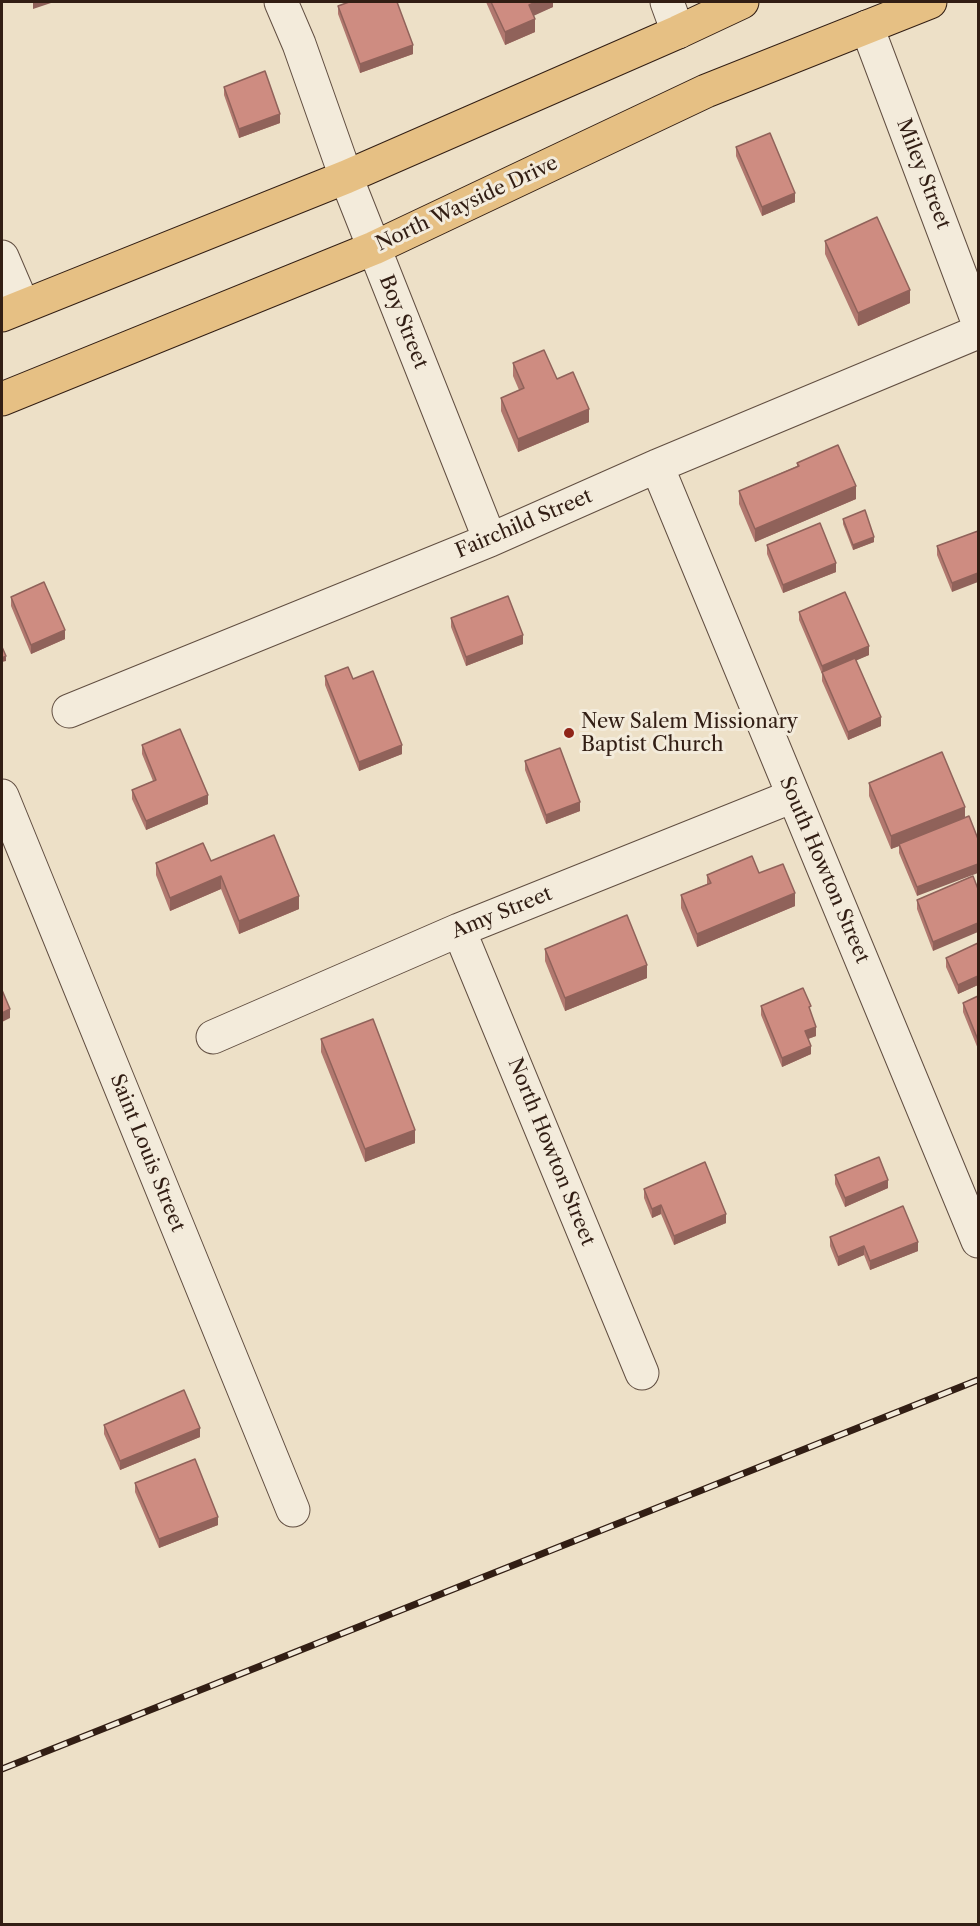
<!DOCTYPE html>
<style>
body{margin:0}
#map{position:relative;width:980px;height:1926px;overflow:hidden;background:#ede0c7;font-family:"Libre Caslon Text",serif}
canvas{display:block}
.frame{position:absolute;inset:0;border:3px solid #321e14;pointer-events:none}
</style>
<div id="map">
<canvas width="980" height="1926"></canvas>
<div class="frame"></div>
</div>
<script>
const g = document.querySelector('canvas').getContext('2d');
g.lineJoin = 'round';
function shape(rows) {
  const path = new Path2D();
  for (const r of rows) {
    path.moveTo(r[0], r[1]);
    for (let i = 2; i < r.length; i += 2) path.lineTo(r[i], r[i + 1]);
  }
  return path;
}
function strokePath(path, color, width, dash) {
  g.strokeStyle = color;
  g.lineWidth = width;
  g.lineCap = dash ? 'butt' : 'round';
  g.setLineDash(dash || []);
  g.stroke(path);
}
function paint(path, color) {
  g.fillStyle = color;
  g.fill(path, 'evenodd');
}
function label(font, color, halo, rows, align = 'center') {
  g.font = font + ' "Libre Caslon Text",serif';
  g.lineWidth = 6;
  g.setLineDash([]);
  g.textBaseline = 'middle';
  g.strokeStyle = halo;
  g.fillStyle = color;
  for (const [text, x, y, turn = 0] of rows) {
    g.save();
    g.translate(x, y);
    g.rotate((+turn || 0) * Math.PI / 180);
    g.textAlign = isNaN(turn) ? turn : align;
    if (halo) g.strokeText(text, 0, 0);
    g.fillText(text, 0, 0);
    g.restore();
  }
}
const minor = shape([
 [281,2,299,44,346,177,490,540],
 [667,2,678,32],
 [867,27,978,322],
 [2,257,23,306],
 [657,466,978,1241],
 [69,711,490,540,657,466,978,332],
 [2,796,293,1510],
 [459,930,642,1373],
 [213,1037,459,930,793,796]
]);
const major = shape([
 [2,315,346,177,678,32,742,2],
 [2,399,374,248,706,91,930,2]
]);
strokePath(minor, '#614e41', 35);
strokePath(major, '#321e14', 35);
strokePath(minor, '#f3ebdb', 33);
strokePath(major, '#e6c084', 33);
const rail = shape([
 [2,1769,978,1380]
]);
strokePath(rail, '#321e14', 7);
strokePath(rail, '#f3ebdb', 4.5, [14]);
paint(shape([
 [486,2,553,2,553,7,533,15,535,32,505,45],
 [338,6,413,54,360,73,338,14],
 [224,87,280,123,239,138,224,95],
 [736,147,795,202,762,216,736,156],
 [825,241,910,303,858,326,825,254],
 [513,363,557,379,589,422,518,452,501,411,501,398,519,390,513,376],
 [797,463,856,499,755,542,739,504,739,491,797,466],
 [843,519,874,542,853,550,843,524],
 [978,531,952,592,937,555,937,546],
 [767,545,836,572,783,593,767,554],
 [11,597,65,639,31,654,11,606],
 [799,612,869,655,856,660,881,726,848,740,822,681,822,674,799,620],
 [451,618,523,644,466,666,451,627],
 [325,676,353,679,402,754,359,771,325,685],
 [142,745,208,804,146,830,132,799,132,790,153,781,142,754],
 [525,761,580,811,546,824,525,770],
 [869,783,965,817,917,896,899,853,899,846,891,849,869,796],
 [211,861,299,909,239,934,221,889,170,911,156,875,156,863],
 [759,873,795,906,697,947,681,908,681,895,707,884,707,875],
 [973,876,933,951,917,909,917,900],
 [978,943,978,985,958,994,946,967,946,958],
 [545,949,647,978,565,1011,545,961],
 [978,996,978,1049,963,1012,963,1003],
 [761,1006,811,1014,816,1036,808,1039,811,1054,782,1067,761,1015],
 [321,1039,415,1143,365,1162,321,1052],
 [835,1175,888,1188,845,1207,835,1184],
 [644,1189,726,1223,674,1245,661,1214,652,1218,644,1198],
 [830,1237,918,1251,870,1270,864,1255,838,1266,830,1246],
 [104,1425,200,1437,120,1470,104,1434],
 [135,1483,218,1525,159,1548,135,1492]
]), '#b1786f');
paint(shape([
 [33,2,54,2,33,9],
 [536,2,553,2,553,7,529,18,529,5],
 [535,19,535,32,505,45,505,32],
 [413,45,413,54,360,73,360,64],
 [280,114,280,123,239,138,239,129],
 [795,193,795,202,762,216,762,207],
 [910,290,910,303,858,326,858,313],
 [589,409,589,422,518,452,518,439],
 [856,486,856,499,755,542,755,529],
 [874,537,874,542,853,550,853,545],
 [836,563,836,572,783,593,783,585],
 [978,573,978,582,952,592,952,583],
 [65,630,65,639,31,654,31,645],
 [523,635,523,644,466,666,466,657],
 [869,646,869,655,823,675,822,666],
 [6,656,6,661,2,662,2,658],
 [881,717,881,726,848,740,848,732],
 [402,745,402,754,359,771,359,762],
 [208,795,208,804,146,830,146,821],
 [580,802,580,811,546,824,546,815],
 [965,807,965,820,899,844,899,846,891,849,891,836],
 [978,864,978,873,917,896,917,887],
 [221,876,221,889,170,911,170,898],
 [795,893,795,906,697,947,697,934],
 [299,896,299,909,239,934,239,921],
 [978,923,978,932,933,951,933,942],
 [647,965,647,978,565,1011,565,998],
 [978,976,978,985,958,994,958,985],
 [10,1009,10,1018,2,1022,2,1013],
 [816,1027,816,1036,805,1040,805,1031],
 [811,1046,811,1054,782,1067,782,1058],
 [415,1130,415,1143,365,1162,365,1149],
 [888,1180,888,1188,845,1207,845,1198],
 [661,1205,661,1214,652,1218,652,1209],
 [726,1214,726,1223,674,1245,674,1236],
 [918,1242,918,1251,870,1270,870,1261],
 [864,1246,864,1255,838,1266,838,1257],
 [200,1428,200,1437,120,1470,120,1461],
 [218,1517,218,1525,159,1548,159,1539]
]), '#90625a');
const building = shape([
 [349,2,397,2,413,45,360,64,338,6,349,2],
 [491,2,536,2,529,5,535,19,505,32,491,2],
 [265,71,280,114,239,129,224,87,265,71],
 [770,133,795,193,762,207,736,147,770,133],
 [877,217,910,290,858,313,825,241,877,217],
 [544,350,557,379,573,372,589,409,518,439,501,398,524,388,513,363,544,350],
 [838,445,856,486,755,529,739,491,799,466,797,463,838,445],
 [865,510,874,537,853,545,843,519,865,510],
 [820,523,836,563,783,585,767,545,820,523],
 [978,531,978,573,952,583,937,546,978,531],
 [44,582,65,630,31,645,11,597,44,582],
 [845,592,869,646,822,666,799,612,845,592],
 [508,596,523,635,466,657,451,618,508,596],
 [2,647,6,656,2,658,2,647],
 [855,658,881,717,848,732,822,672,855,658],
 [348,667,353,679,373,671,402,745,359,762,325,676,348,667],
 [180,729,208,795,146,821,132,790,156,780,142,745,180,729],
 [560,748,580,802,546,815,525,761,560,748],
 [942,752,965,807,891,836,869,783,942,752],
 [969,816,978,839,978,864,917,887,899,844,969,816],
 [274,835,299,896,239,921,221,876,170,898,156,863,203,843,211,861,274,835],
 [752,856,759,873,783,864,795,893,697,934,681,895,711,883,707,875,752,856],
 [973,876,978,889,978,923,933,942,917,900,973,876],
 [627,915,647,965,565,998,545,949,627,915],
 [978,943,978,976,958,985,946,958,978,943],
 [803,988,811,1006,809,1007,816,1027,805,1031,811,1046,782,1058,761,1006,803,988],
 [2,990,10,1009,2,1013,2,990],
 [978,996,978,1040,963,1003,978,996],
 [373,1019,415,1130,365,1149,321,1039,373,1019],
 [879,1157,888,1180,845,1198,835,1175,879,1157],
 [705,1162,726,1214,674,1236,661,1205,652,1209,644,1189,705,1162],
 [903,1206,918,1242,870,1261,864,1246,838,1257,830,1237,903,1206],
 [184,1390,200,1428,120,1461,104,1425,184,1390],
 [195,1459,218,1517,159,1539,135,1483,195,1459]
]);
paint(building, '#ce8c81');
strokePath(building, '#90625a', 1.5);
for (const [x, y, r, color] of [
 [569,733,6,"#8f2418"]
]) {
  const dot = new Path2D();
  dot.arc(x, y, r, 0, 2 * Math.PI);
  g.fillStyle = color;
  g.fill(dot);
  strokePath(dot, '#f3ebdb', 2);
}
label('20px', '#321e14', '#f3ebdb', [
 ["Miley Street",923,174,69],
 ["North Wayside Drive",467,204,-25],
 ["Boy Street",403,322,68],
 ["Fairchild Street",524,524,-23],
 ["South Howton Street",824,870,67],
 ["Amy Street",502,913,-22],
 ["North Howton Street",551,1152,68],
 ["Saint Louis Street",147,1153,68]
]);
label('20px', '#321e14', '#f3ebdb', [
 ["New Salem Missionary",581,722],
 ["Baptist Church",581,745]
], 'left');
</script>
